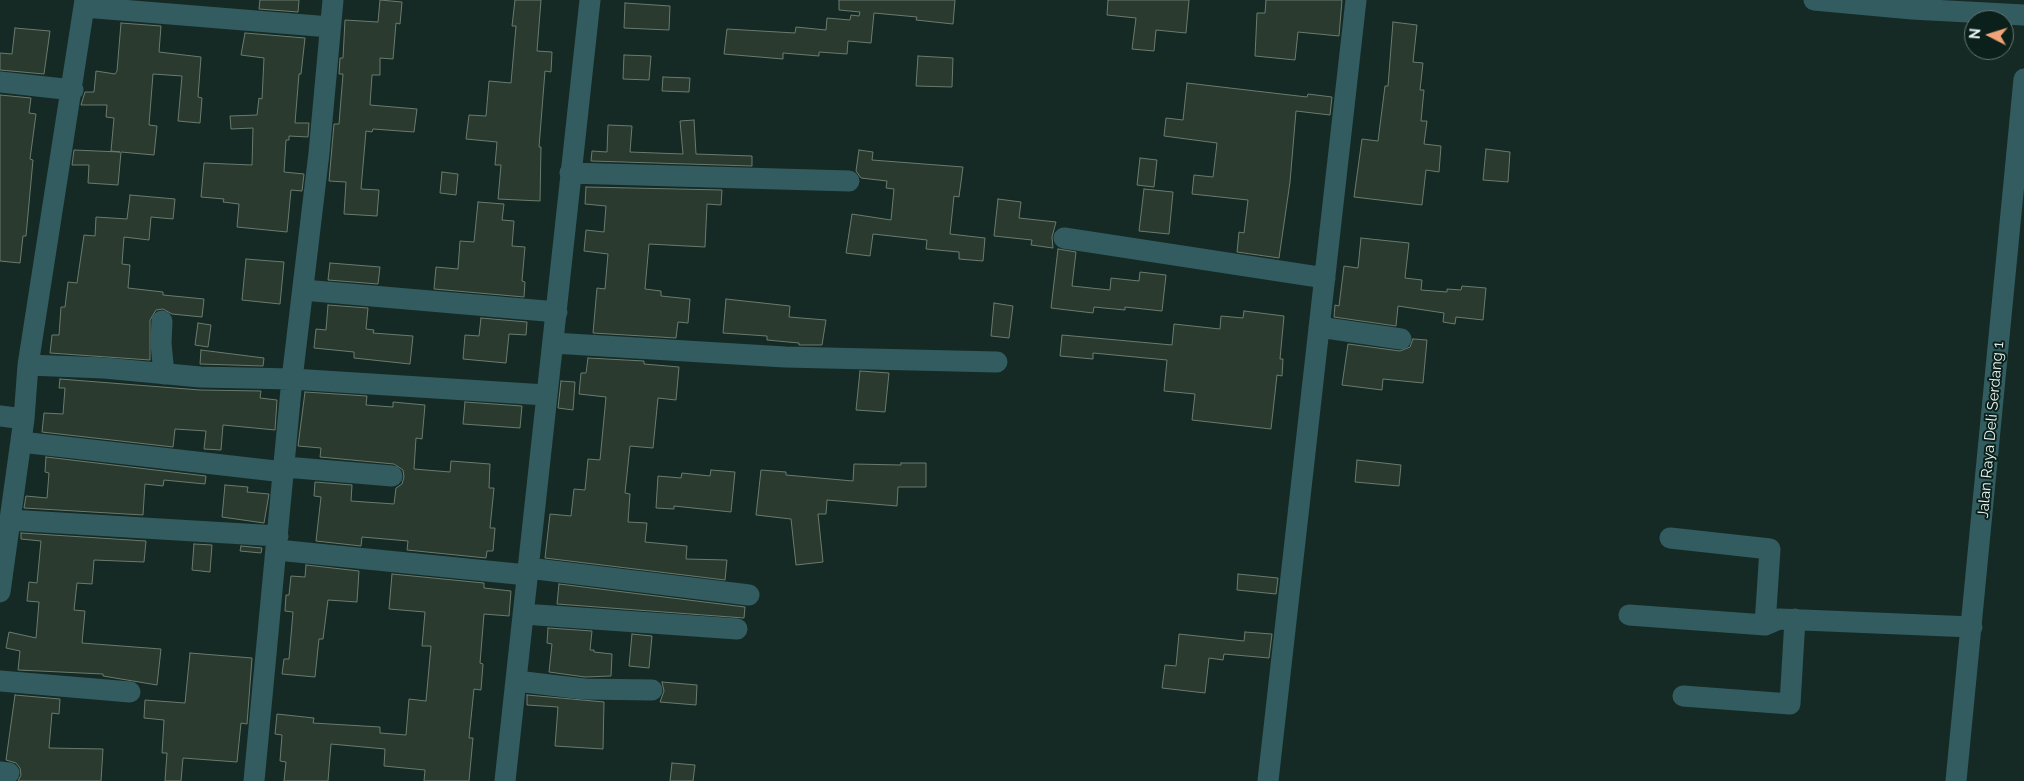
<!DOCTYPE html>
<style>
body{margin:0}
#map{position:relative;width:2024px;height:781px;overflow:hidden;background:#152a25;font-family:Raleway,sans-serif}
canvas{display:block}
.north{position:absolute;left:1964px;top:10px;width:50px;height:50px;box-sizing:border-box;background:#0c201b;border:1px solid #647571;border-radius:50%;rotate:275deg;font-size:14px;font-weight:700;line-height:20px;text-align:center;color:#e9f5f2}
.north::after{content:'';display:block;margin:auto;width:18px;height:22px;background:#efa376;clip-path:polygon(50% 0,100% 100%,50% 72%,0 100%)}
</style>
<div id="map">
<canvas width="2024" height="781"></canvas>
<div class="north">N</div>
</div>
<script>
const g = document.querySelector('canvas').getContext('2d');
g.lineJoin = 'round';
function paint(path, color) {
  g.fillStyle = color;
  g.fill(path, 'evenodd');
}
function shape(rows) {
  const path = new Path2D();
  for (const r of rows) {
    path.moveTo(r[0], r[1]);
    for (let i = 2; i < r.length; i += 2) path.lineTo(r[i], r[i + 1]);
  }
  return path;
}
function strokePath(path, color, width, dash) {
  g.strokeStyle = color;
  g.lineWidth = width;
  g.lineCap = dash ? 'butt' : 'round';
  g.setLineDash(dash || []);
  g.stroke(path);
}
function label(font, color, halo, rows, align = 'center') {
  g.font = font + ' Raleway,sans-serif';
  g.lineWidth = 4;
  g.setLineDash([]);
  g.textBaseline = 'middle';
  g.strokeStyle = halo;
  g.fillStyle = color;
  for (const [text, x, y, turn = 0] of rows) {
    g.save();
    g.translate(x, y);
    g.rotate((+turn || 0) * Math.PI / 180);
    g.textAlign = isNaN(turn) ? turn : align;
    if (halo) g.strokeText(text, 0, 0);
    g.fillText(text, 0, 0);
    g.restore();
  }
}
const building = shape([
 [260,0,299,0,298,12,259,9,260,0],
 [380,0,402,2,400,24,396,23,393,59,380,58,380,75,372,75,370,105,417,109,414,132,373,129,372,132,366,131,361,189,379,190,377,216,344,214,346,182,329,181,334,124,339,124,343,74,339,74,340,58,343,58,345,20,378,22,380,0],
 [515,0,541,0,537,51,552,52,551,72,545,71,539,147,541,147,540,201,498,199,501,165,495,165,497,142,466,139,469,115,486,116,489,81,511,83,516,26,512,26,515,0],
 [839,0,955,0,953,24,916,20,917,17,874,13,871,43,848,41,847,54,819,52,819,56,783,53,783,59,724,54,727,29,795,33,796,27,826,30,827,18,850,20,851,15,859,16,860,12,839,10,839,0],
 [1108,0,1189,0,1186,33,1156,30,1154,51,1132,49,1136,18,1107,15,1108,0],
 [1266,0,1342,0,1339,36,1298,32,1295,60,1255,56,1257,13,1265,13,1266,0],
 [625,3,670,6,669,30,624,28,625,3],
 [1393,22,1417,25,1413,62,1423,63,1420,90,1424,90,1421,121,1427,121,1424,144,1441,146,1439,172,1426,170,1422,205,1354,197,1362,139,1378,141,1385,86,1388,86,1393,22],
 [121,23,161,26,159,52,201,57,198,97,202,98,200,123,178,121,182,76,153,74,149,125,157,126,154,155,121,152,118,185,88,183,89,165,72,165,74,150,120,152,111,151,114,118,106,117,107,105,81,105,85,92,94,92,96,71,115,74,117,71,121,23],
 [15,28,50,31,44,74,0,70,0,53,12,54,15,28],
 [245,33,305,38,301,74,299,74,295,123,309,123,308,137,289,136,289,140,286,140,284,172,304,174,302,191,291,190,287,232,237,227,239,204,223,202,224,199,201,197,204,163,252,165,253,128,231,129,230,116,257,115,259,98,262,99,264,58,241,55,245,33],
 [624,55,651,56,649,80,623,79,624,55],
 [918,56,953,58,952,87,916,86,918,56],
 [663,77,690,78,689,92,662,91,663,77],
 [1187,83,1307,97,1308,94,1332,97,1330,115,1296,111,1290,182,1279,258,1237,252,1239,232,1244,233,1248,200,1192,194,1194,175,1213,177,1217,143,1164,136,1166,118,1183,120,1187,83],
 [0,95,31,98,29,113,36,114,30,159,33,160,26,236,23,236,20,263,0,261,0,95],
 [694,120,696,154,752,156,752,166,591,161,592,151,607,152,608,125,632,126,630,152,683,154,680,121,694,120],
 [1486,149,1510,152,1508,182,1483,180,1486,149],
 [859,150,873,152,872,160,963,167,959,197,954,196,950,234,985,238,983,261,959,259,959,252,926,249,927,240,873,234,870,256,846,253,852,214,891,220,894,189,886,188,887,181,861,178,856,171,859,150],
 [1140,158,1157,160,1154,187,1137,185,1140,158],
 [442,172,458,174,456,195,440,193,442,172],
 [586,187,722,190,721,205,707,204,705,247,649,244,645,289,661,291,661,296,690,299,688,323,678,322,676,338,593,333,597,288,605,289,608,254,584,251,586,230,604,232,606,206,585,204,586,187],
 [1144,189,1173,192,1169,234,1139,231,1144,189],
 [130,195,175,199,173,219,151,217,149,240,124,237,122,264,130,265,128,288,163,292,163,295,204,299,202,317,172,314,163,309,156,310,150,320,150,360,50,353,52,335,59,335,61,307,65,307,68,282,77,283,84,235,95,236,96,217,127,219,130,195],
 [998,199,1021,202,1019,218,1056,222,1052,237,1053,248,1031,245,1032,240,994,236,998,199],
 [478,202,504,204,502,220,514,221,512,246,525,247,522,281,525,282,524,297,434,289,436,267,458,269,460,241,474,242,478,202],
 [1361,238,1409,243,1405,278,1422,280,1421,290,1447,292,1447,289,1461,290,1462,286,1486,288,1483,320,1456,317,1455,324,1443,322,1444,313,1398,306,1396,326,1334,317,1335,305,1339,306,1344,266,1358,268,1361,238],
 [1058,249,1076,252,1072,286,1110,290,1111,278,1139,281,1140,272,1166,275,1162,311,1125,307,1125,310,1094,307,1093,313,1051,308,1058,249],
 [246,259,284,262,280,304,242,300,246,259],
 [330,263,380,267,378,284,328,280,330,263],
 [726,299,790,306,789,317,826,320,822,345,799,345,799,343,767,340,767,336,723,333,726,299],
 [994,303,1013,306,1009,338,991,336,994,303],
 [328,305,368,308,366,329,374,330,373,333,413,336,410,364,354,358,354,352,314,348,316,329,326,330,328,305],
 [1244,311,1284,316,1280,359,1283,359,1282,376,1277,375,1271,429,1192,420,1195,394,1164,391,1167,360,1093,353,1093,359,1060,356,1062,335,1172,345,1174,324,1220,329,1221,316,1243,318,1244,311],
 [481,318,527,322,526,335,509,334,506,363,463,359,465,335,479,336,481,318],
 [198,323,211,325,208,347,195,345,198,323],
 [1413,339,1427,340,1423,383,1383,379,1382,390,1342,385,1348,344,1400,351,1410,347,1413,339],
 [201,350,264,358,263,366,200,364,201,350],
 [588,358,644,361,644,364,679,367,676,400,658,398,653,448,630,446,625,493,630,494,628,522,647,523,645,542,687,546,686,559,727,560,725,580,545,558,550,514,571,516,574,489,585,490,588,459,600,460,606,397,579,394,581,373,586,373,588,358],
 [860,371,889,373,885,412,856,410,860,371],
 [60,379,200,390,261,391,260,398,277,400,275,430,223,425,221,450,204,449,206,431,175,429,173,447,42,432,44,413,63,414,65,388,59,388,60,379],
 [561,381,575,382,573,410,558,408,561,381],
 [305,392,367,396,366,405,393,407,393,402,425,405,422,439,416,438,414,469,450,472,451,461,490,464,489,488,494,488,490,528,495,528,493,551,487,551,486,558,407,550,408,541,362,537,361,546,316,541,321,497,314,496,315,482,352,485,351,501,394,504,396,488,402,484,404,477,403,470,394,464,320,457,321,448,298,446,305,392],
 [465,402,522,406,520,428,463,424,465,402],
 [46,457,206,476,205,484,164,480,163,486,145,484,143,515,24,508,26,496,47,498,49,473,45,472,46,457],
 [1357,460,1401,465,1399,486,1355,482,1357,460],
 [901,463,926,463,926,487,898,487,897,506,827,500,826,514,818,514,823,562,796,565,791,519,756,515,761,470,786,472,786,475,853,481,854,464,901,465,901,463],
 [711,470,735,472,731,512,674,506,674,509,656,508,658,476,681,478,682,473,710,476,711,470],
 [225,485,248,487,247,492,269,494,264,523,222,517,225,485],
 [21,533,146,541,144,562,94,560,92,584,77,583,74,610,85,611,82,643,161,649,157,685,103,676,103,674,18,670,20,651,6,648,9,632,36,638,39,602,27,601,29,582,37,583,41,541,21,539,21,533],
 [194,544,212,545,210,572,192,570,194,544],
 [241,546,262,548,261,553,240,551,241,546],
 [306,565,359,571,357,602,328,600,323,639,319,639,315,677,282,674,284,659,289,659,293,612,285,611,286,595,289,595,291,576,305,577,306,565],
 [392,574,484,583,484,588,511,591,509,616,484,614,480,663,483,664,481,690,474,689,469,738,473,738,469,781,424,781,425,770,384,766,385,749,331,744,328,781,284,781,286,762,280,761,282,735,275,734,277,714,314,718,313,723,380,727,380,733,406,735,409,699,426,701,431,646,422,646,425,612,389,609,392,574],
 [1238,574,1278,578,1276,594,1237,590,1238,574],
 [559,584,745,607,744,618,557,604,559,584],
 [548,628,592,631,590,650,594,650,594,652,612,654,611,676,585,677,549,672,552,644,547,643,548,628],
 [1245,632,1272,634,1269,658,1224,654,1223,660,1209,658,1205,693,1162,688,1165,665,1176,666,1179,634,1244,641,1245,632],
 [632,634,652,636,649,668,629,666,632,634],
 [190,653,252,658,247,724,241,723,237,762,183,758,181,781,165,781,167,753,162,753,164,720,144,718,145,700,185,703,190,653],
 [662,682,697,685,696,705,660,702,664,691,662,682],
 [15,695,60,699,59,714,52,713,49,748,103,749,101,781,18,781,21,775,20,768,16,763,6,760,15,695],
 [527,695,604,702,603,749,555,746,558,707,527,705,527,695],
 [672,763,695,765,693,781,670,781,672,763]
]);
paint(building, '#2b3a2e');
strokePath(building, '#6a7b6e', 1);
strokePath(shape([
 [1814,0,1912,9,2024,15],
 [84,7,330,27],
 [0,82,73,90],
 [570,173,849,181],
 [1064,238,1325,278],
 [303,290,557,312],
 [162,321,161,343,164,374],
 [1319,327,1401,339],
 [553,343,785,357,997,362],
 [28,365,104,368,200,377,292,379,546,395],
 [0,416,24,419],
 [21,442,284,472],
 [285,467,392,476],
 [10,520,278,536],
 [1670,538,1770,549,1765,625],
 [277,550,527,575],
 [528,568,749,595],
 [0,592,24,419,28,365,85,0],
 [523,614,737,629],
 [1629,615,1765,625,1779,619,1972,627],
 [0,681,130,692],
 [516,681,584,689,652,690],
 [1683,696,1790,704,1795,619],
 [0,772,9,773],
 [254,781,292,379,319,153,333,0],
 [505,781,590,0],
 [1268,781,1356,0],
 [1956,781,2024,79]
]), '#335c60', 21);
label('15px', '#e9f5f2', '#0c201b', [
 ["Jalan Raya Deli Serdang 1",1991,430,-85]
]);
</script>
